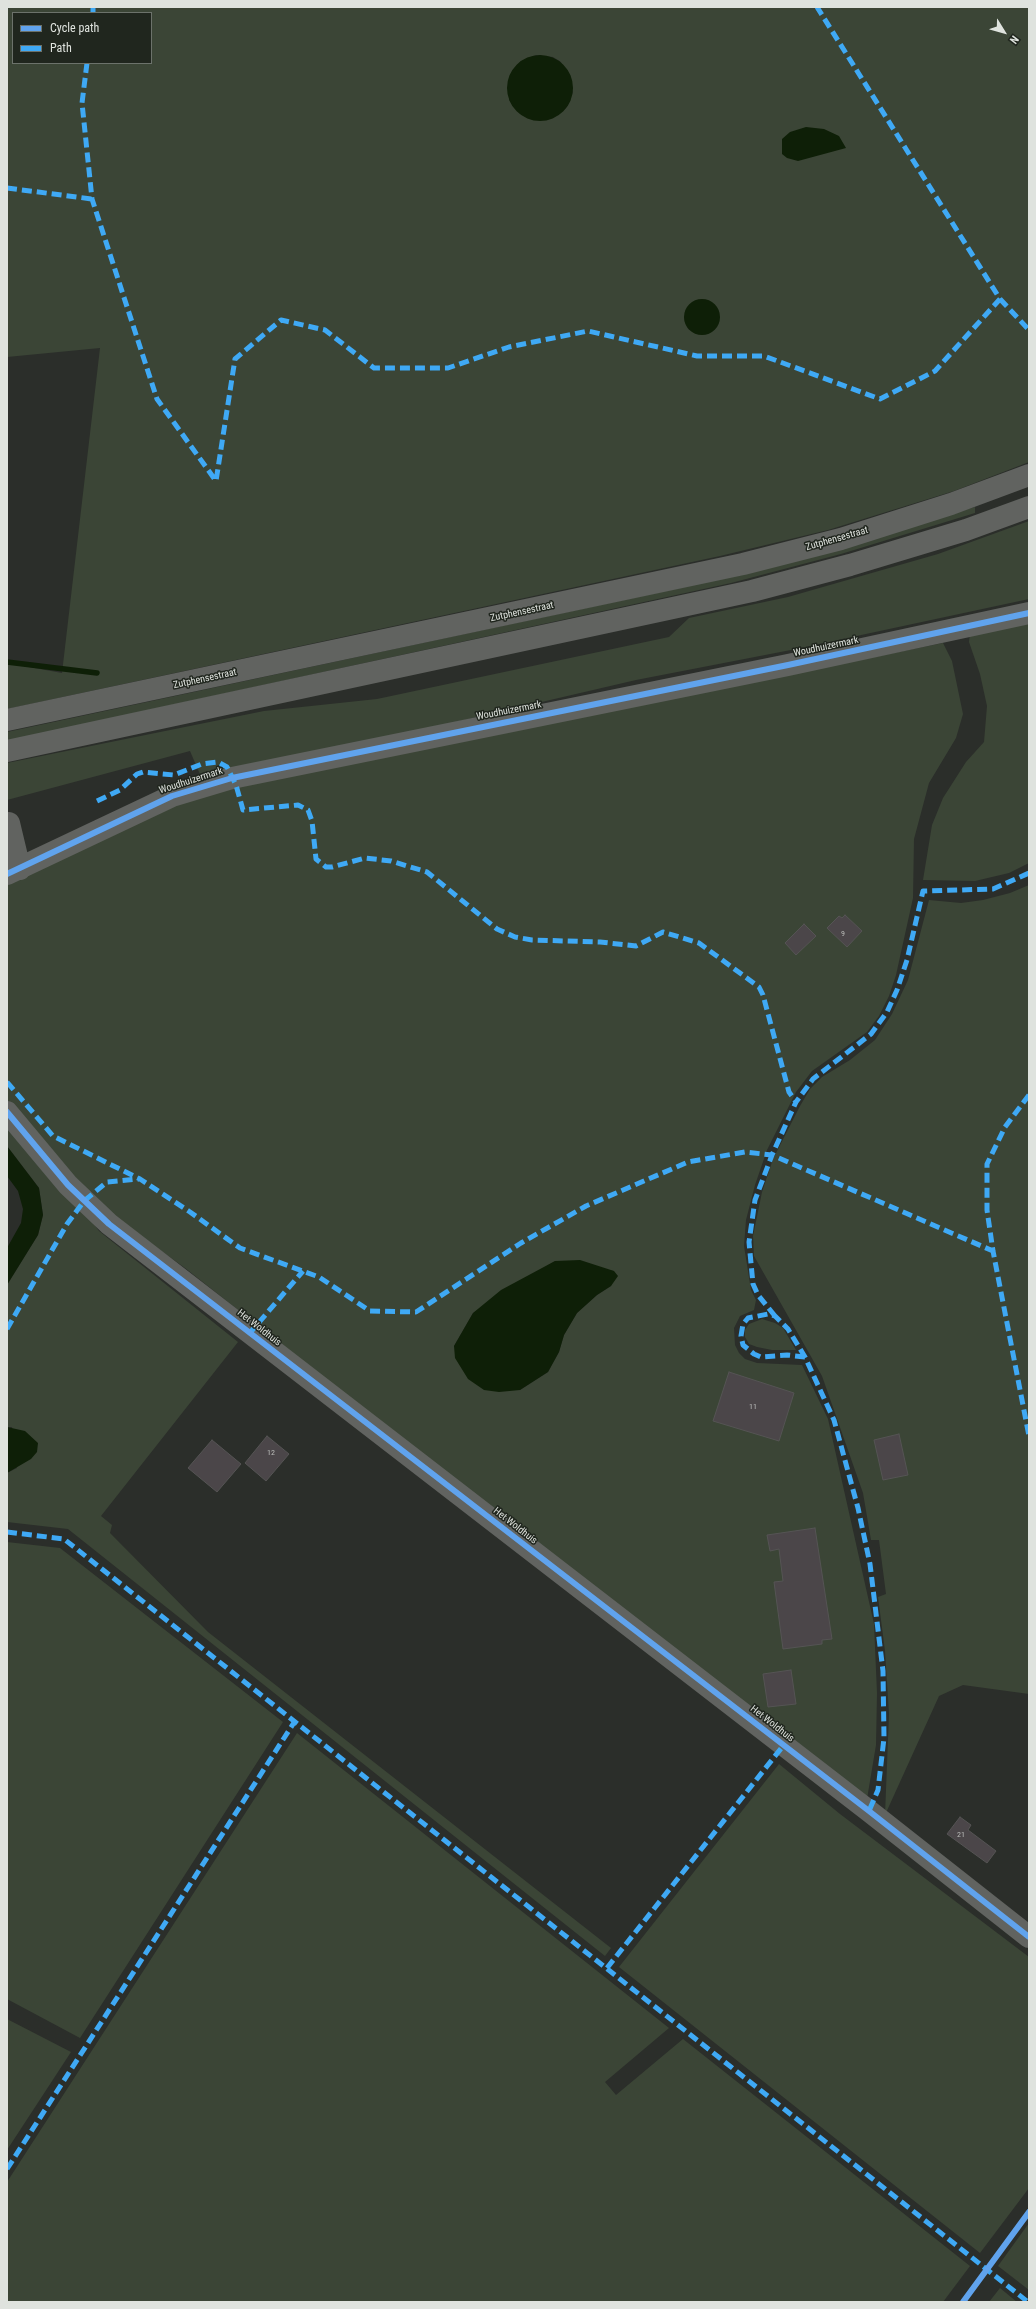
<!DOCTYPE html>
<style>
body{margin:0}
#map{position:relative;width:1036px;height:2309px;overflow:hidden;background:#2b2e2a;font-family:"Roboto Condensed",sans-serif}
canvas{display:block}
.frame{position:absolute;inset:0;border:8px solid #dfe3de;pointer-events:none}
.legend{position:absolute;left:12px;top:12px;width:140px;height:52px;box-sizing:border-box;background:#20261e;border:1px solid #6c726b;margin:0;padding:5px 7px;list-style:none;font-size:12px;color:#dfe3de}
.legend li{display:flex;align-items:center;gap:8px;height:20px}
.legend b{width:20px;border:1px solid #6c726b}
.north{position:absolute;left:984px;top:12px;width:40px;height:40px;-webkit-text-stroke:3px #20261e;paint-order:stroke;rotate:127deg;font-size:11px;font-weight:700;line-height:16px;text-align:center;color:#dfe3de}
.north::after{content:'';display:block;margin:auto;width:14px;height:18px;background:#dfe3de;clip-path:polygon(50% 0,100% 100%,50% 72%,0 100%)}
</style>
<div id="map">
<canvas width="1036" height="2309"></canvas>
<div class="frame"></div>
<ul class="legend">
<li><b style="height:5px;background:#60a3ed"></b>Cycle path</li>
<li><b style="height:5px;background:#3fa9f5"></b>Path</li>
</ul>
<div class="north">N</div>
</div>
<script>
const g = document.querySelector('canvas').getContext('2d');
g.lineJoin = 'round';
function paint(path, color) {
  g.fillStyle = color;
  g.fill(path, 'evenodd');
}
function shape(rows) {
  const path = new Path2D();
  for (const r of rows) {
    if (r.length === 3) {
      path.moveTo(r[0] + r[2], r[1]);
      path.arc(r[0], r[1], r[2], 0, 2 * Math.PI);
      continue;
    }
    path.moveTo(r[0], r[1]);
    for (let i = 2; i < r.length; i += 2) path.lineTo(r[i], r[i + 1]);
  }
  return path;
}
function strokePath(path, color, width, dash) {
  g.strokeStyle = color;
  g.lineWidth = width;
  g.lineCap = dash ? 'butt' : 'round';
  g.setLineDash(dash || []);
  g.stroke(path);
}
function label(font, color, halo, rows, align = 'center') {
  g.font = font + ' "Roboto Condensed",sans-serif';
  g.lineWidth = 3;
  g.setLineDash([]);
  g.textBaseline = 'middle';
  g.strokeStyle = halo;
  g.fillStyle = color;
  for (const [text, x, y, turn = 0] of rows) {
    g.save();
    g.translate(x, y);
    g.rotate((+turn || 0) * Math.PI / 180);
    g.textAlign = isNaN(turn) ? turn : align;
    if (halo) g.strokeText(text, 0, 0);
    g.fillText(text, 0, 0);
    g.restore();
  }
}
paint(shape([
 [7,7,1029,7,1029,462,954,491,828,530,720,556,7,709,7,663,62,673,100,348,7,357],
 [13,13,151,13,151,63,13,63],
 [536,55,553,57,561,62,573,92,566,108,552,118,520,114,509,100,520,62],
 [684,317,709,333,697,334,688,329],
 [975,507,975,513,841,554,731,583,7,741,7,732,726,578],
 [1029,521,1029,599,796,649,636,680,297,759,202,779,190,751,7,800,7,763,264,711,377,699,669,637,689,618,788,597,938,554],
 [1029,619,1029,863,1009,873,975,881,923,880,932,825,943,798,966,762,984,742,987,706,980,674,969,642,970,633],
 [943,643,952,661,963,714,956,738,929,783,914,839,913,898,896,975,889,996,879,1016,867,1032,812,1071,796,1092,767,1150,755,1185,746,1220,744,1246,751,1290,756,1300,754,1310,740,1316,734,1328,735,1345,739,1353,745,1359,757,1363,802,1365,828,1419,874,1624,877,1693,876,1745,867,1799,380,1422,185,1268,106,1211,27,1125,7,1100,7,884,198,794],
 [555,1261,614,1271,611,1286,597,1295,577,1313,564,1335,559,1352,548,1372,520,1390,454,1346,473,1313],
 [1029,885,1029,1694,963,1685,939,1696,885,1815,889,1714,885,1651,878,1597,886,1594,879,1540,871,1540,863,1493,822,1376,754,1256,753,1236,762,1192,773,1159,800,1106,810,1089,822,1077,850,1060,875,1040,892,1014,908,980,929,900,961,903,983,900,1010,893],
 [7,1120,76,1200,99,1231,238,1342,101,1516,112,1525,110,1533,208,1632,611,1948,605,1956,68,1529,7,1522,7,1473,17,1468,12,1427,7,1427,7,1285,38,1235,43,1215,39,1188,7,1146],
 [762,1319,775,1323,783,1328,796,1350,772,1350,757,1347,749,1344,745,1337,745,1330,749,1324],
 [7,1542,60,1548,283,1722,80,2038,7,1999],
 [297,1733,669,2028,605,2082,616,2095,683,2039,970,2266,943,2302,7,2302,7,2182],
 [779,1764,840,1814,1029,1957,1029,2188,980,2253,619,1967],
 [7,2019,71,2052,7,2150],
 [1029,2223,1029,2290,998,2266],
 [1000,2288,1017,2302,989,2302]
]), '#3b4536');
paint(shape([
 [540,88,33],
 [806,127,824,129,839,136,846,148,798,161,787,158,782,154,782,139,790,132],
 [702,317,18],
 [7,1146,39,1188,43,1215,38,1235,7,1285,7,1248,21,1223,23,1209,18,1191,7,1176],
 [580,1260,614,1271,618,1276,611,1286,597,1295,577,1313,564,1335,559,1352,548,1372,520,1390,499,1392,484,1390,468,1379,455,1358,454,1346,473,1313,501,1290,555,1261],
 [7,1427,25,1431,38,1443,37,1452,31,1459,7,1473]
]), '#0e1f07');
strokePath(shape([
 [7,662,97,673]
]), '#0e1f07', 5.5);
const building = shape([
 [845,915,862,931,847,947,827,928,839,916,842,918,845,915],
 [804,924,816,936,796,955,785,943,804,924],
 [729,1372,794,1393,779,1441,713,1421,729,1372],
 [899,1434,908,1475,883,1480,874,1440,899,1434],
 [267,1436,289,1454,266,1481,245,1463,267,1436],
 [212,1440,241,1464,217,1492,188,1468,212,1440],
 [815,1528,832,1639,822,1640,822,1644,783,1649,774,1582,783,1581,779,1549,770,1551,767,1535,815,1528],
 [791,1670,796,1704,768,1707,763,1674,791,1670],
 [960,1817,971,1825,968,1830,996,1851,987,1863,947,1834,960,1817]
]);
paint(building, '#4b4649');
strokePath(building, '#555454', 1);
strokePath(shape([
 [9,823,20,869],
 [7,874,172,796,232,778,788,665,1029,613],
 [7,1112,68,1185,109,1224,869,1811,1029,1937]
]), '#616360', 22);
strokePath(shape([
 [7,720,743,564,841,539,951,504,1029,475],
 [7,751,752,591,850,565,966,530,1029,507]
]), '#616360', 22);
strokePath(shape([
 [93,13,93,7],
 [87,63,82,103,92,199,157,399,216,481,235,359,281,320,325,330,374,368,448,368,509,347,588,331,697,356,764,356,880,399,935,371,1000,299,817,7],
 [7,188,92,199],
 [1000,299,1029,330],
 [97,801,120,790,137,774,143,772,174,775,202,764,218,762,227,767,236,785,243,810,298,805,308,810,312,821,316,859,326,867,332,867,365,858,391,861,427,872,497,929,515,937,532,940,600,942,636,946,663,932,699,943,759,987,763,995,789,1092,796,1102],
 [7,1082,53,1136,140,1179,190,1212,240,1248,319,1277,370,1311,416,1312,521,1243,586,1206,688,1162,745,1152,772,1155,993,1251],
 [1029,1095,1005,1127,987,1164,987,1210,993,1251,1029,1436],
 [775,1316,758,1295,753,1284,749,1242,755,1200,772,1155,796,1102,813,1079,871,1034,887,1012,897,990,907,960,923,891,993,889,1029,873],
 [7,1329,67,1224,84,1201,107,1182,139,1179],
 [249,1334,303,1271],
 [805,1357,787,1355,761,1357,754,1354,743,1345,741,1336,743,1324,748,1318,768,1314,775,1316,788,1329,805,1357,834,1420,858,1508,870,1564,883,1671,884,1738,878,1790,869,1811],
 [7,1532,64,1539,1028,2302],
 [607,1968,783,1746],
 [7,2169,295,1721]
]), '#3fa9f5', 5, [10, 5]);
strokePath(shape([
 [7,874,172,796,232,778,788,665,1029,613],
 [7,1112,68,1185,109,1224,869,1811,1029,1937],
 [963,2302,1029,2212]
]), '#60a3ed', 6);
label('8px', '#babcb9', null, [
 ["9",843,934],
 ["11",753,1407],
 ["12",271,1453],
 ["21",961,1835]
]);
label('10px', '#dfe3de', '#20261e', [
 ["Zutphensestraat",837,539,-16],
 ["Zutphensestraat",522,612,-12],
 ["Woudhuizermark",826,647,-12],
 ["Zutphensestraat",205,679,-12],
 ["Woudhuizermark",509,711,-11],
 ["Woudhuizermark",191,781,-18],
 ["Het Woldhuis",259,1328,38],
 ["Het Woldhuis",515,1526,38],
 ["Het Woldhuis",772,1724,38]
]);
</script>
